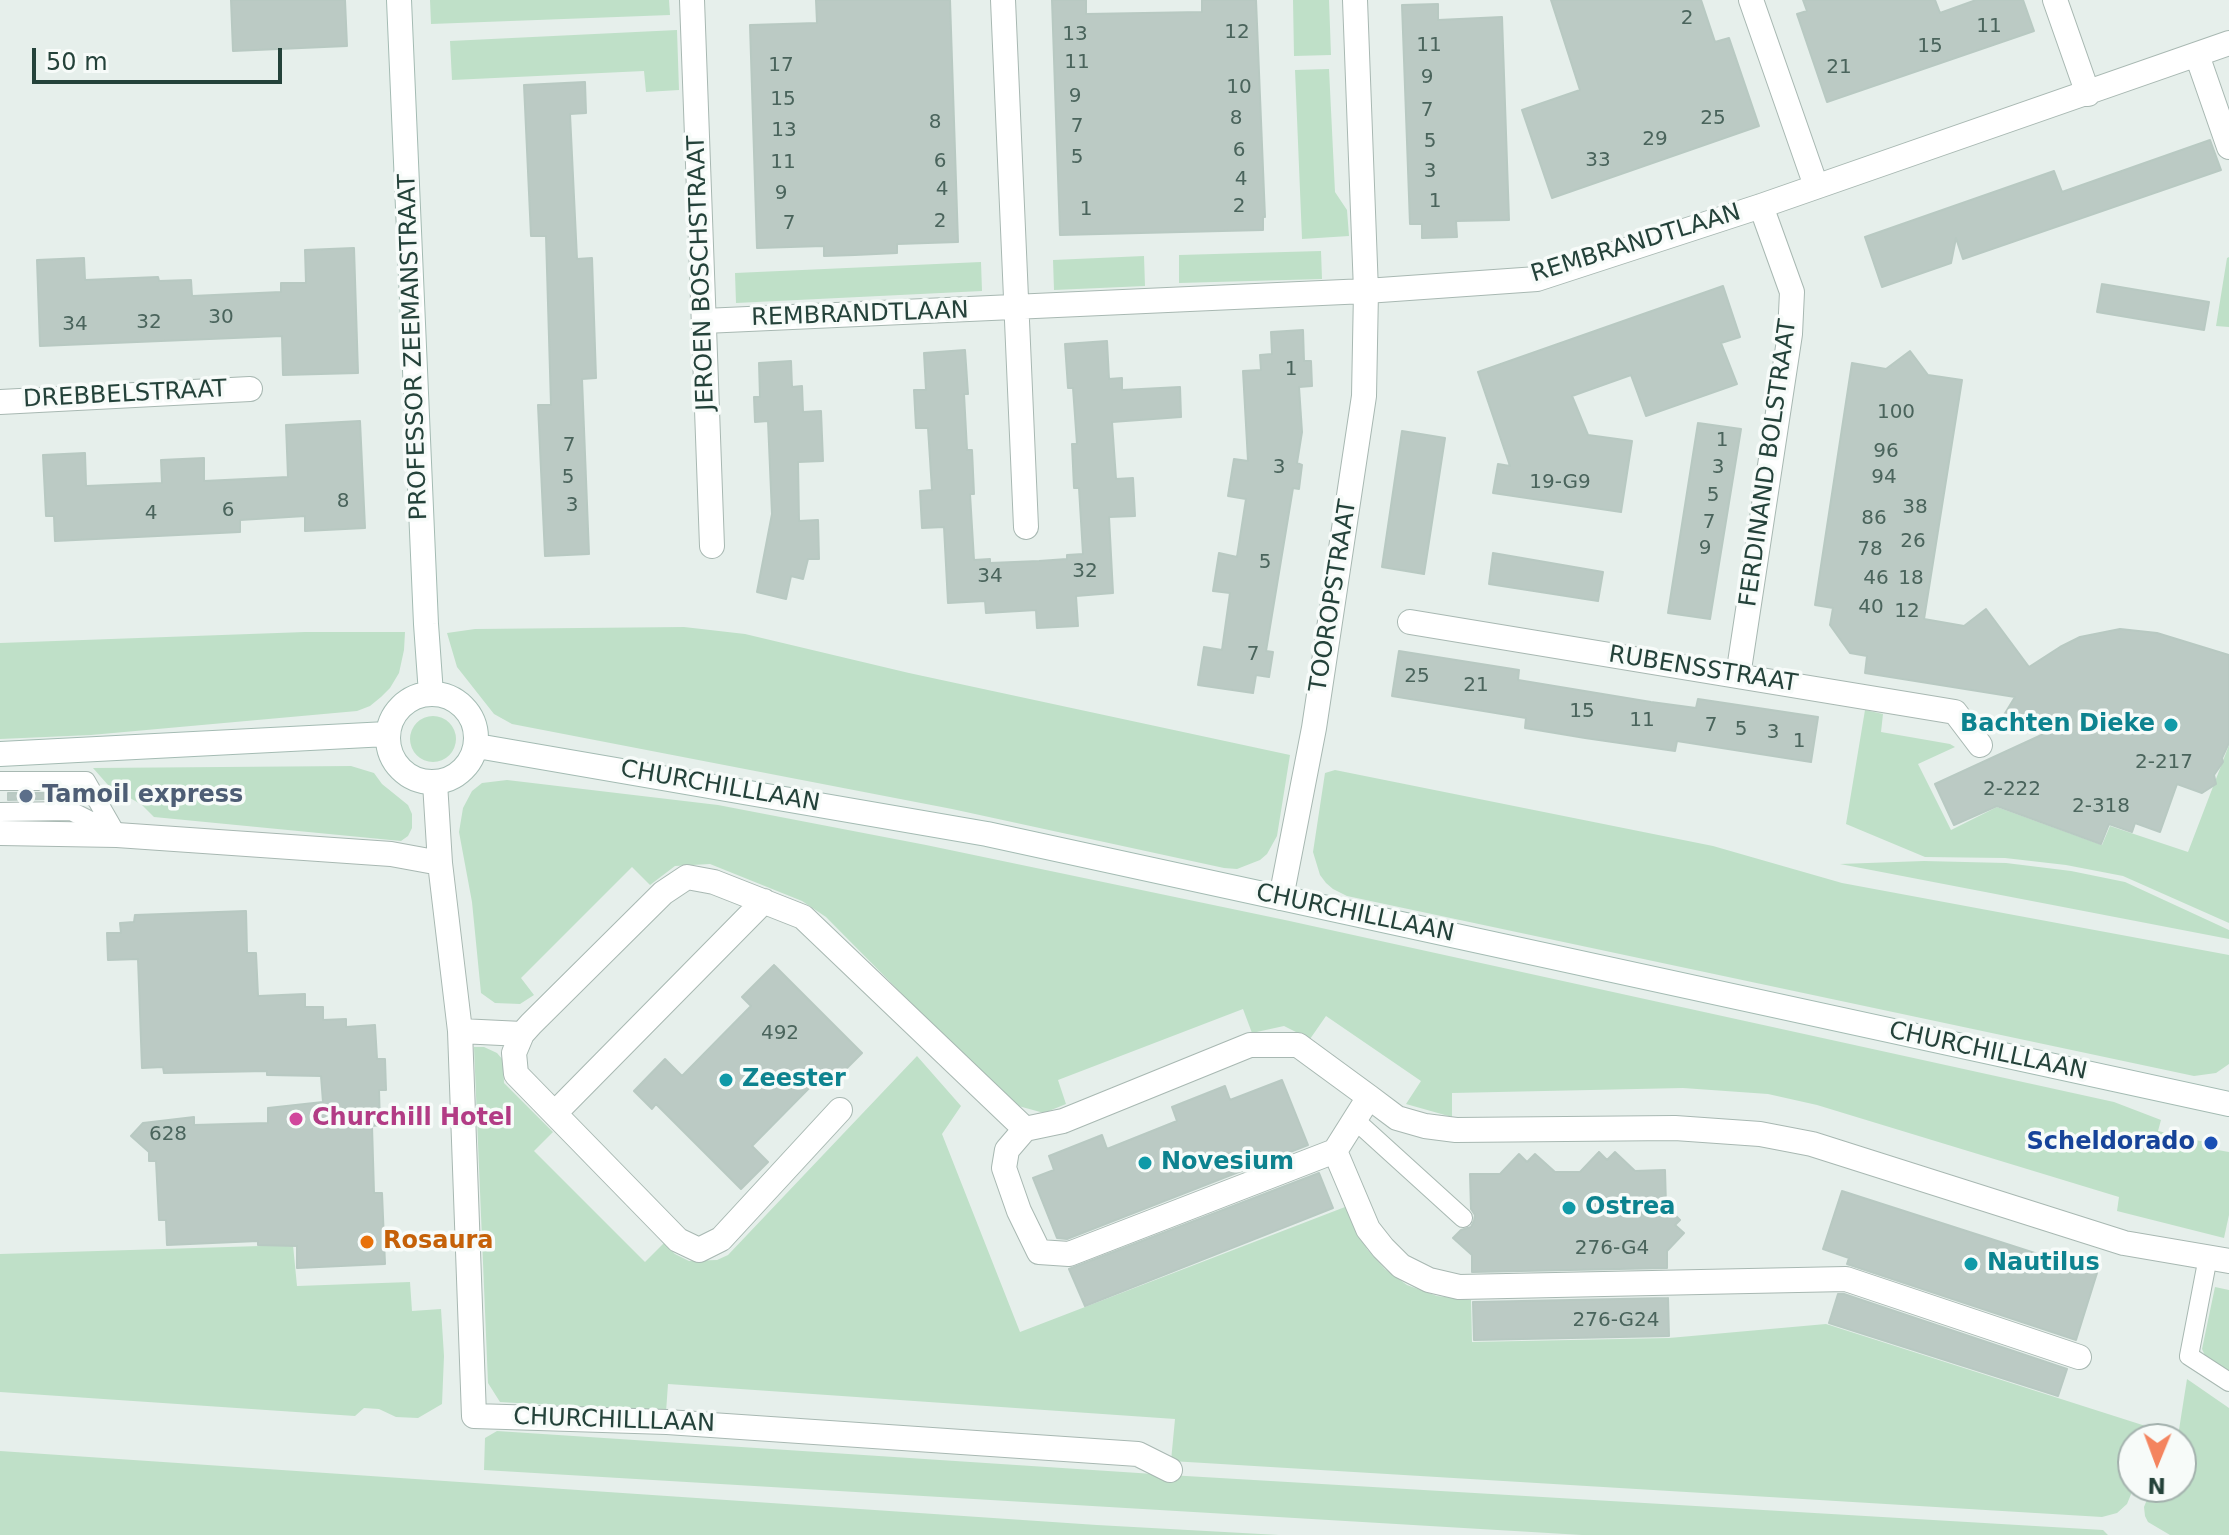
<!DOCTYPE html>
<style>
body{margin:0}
#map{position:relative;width:2229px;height:1535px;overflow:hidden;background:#e6efeb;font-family:"DejaVu Sans",sans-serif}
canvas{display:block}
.north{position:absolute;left:2117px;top:1423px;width:80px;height:80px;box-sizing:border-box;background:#f7fbf9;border:2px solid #a3b1ad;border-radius:50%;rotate:181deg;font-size:22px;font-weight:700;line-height:32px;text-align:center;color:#24423a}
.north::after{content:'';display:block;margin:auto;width:28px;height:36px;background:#f4845f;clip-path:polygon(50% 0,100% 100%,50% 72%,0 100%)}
.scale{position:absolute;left:32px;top:48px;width:250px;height:36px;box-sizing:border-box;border:4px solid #24423a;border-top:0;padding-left:10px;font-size:24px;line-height:28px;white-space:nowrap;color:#24423a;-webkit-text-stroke:6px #f7fbf9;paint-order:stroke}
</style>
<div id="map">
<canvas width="2229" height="1535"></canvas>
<div class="north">N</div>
<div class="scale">50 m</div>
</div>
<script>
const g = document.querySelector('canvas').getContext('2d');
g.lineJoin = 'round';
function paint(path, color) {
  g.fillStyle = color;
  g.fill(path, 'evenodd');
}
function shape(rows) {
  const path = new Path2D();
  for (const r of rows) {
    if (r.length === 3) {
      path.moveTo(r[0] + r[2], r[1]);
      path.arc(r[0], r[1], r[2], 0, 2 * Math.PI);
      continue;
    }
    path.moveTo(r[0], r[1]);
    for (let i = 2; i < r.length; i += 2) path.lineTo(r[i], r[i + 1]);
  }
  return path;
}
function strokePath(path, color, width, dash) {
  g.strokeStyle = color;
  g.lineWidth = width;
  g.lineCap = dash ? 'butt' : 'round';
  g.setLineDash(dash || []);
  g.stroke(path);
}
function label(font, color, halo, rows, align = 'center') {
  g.font = font + ' "DejaVu Sans",sans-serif';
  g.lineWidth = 7;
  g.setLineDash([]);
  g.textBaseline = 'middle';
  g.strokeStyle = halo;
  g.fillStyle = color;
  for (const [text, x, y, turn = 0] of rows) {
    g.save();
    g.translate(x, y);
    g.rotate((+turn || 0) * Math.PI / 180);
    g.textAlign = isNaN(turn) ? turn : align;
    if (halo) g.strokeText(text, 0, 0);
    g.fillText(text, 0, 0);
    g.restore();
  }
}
paint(shape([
 [430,0,669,0,670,15,431,24],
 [1293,0,1329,0,1331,55,1294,56],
 [677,30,679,90,646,92,644,71,452,80,450,41],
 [1329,69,1335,192,1347,210,1349,236,1302,239,1295,70],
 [1321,251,1322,279,1179,283,1179,255],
 [1144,256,1145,286,1054,290,1053,260],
 [2229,257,2229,327,2216,326,2227,258],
 [981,262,982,291,736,303,735,273],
 [684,627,745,634,909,673,1290,755,1277,836,1267,854,1260,860,1237,869,1224,868,952,809,512,724,494,714,457,667,447,633,475,629],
 [305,632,405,632,404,650,399,673,390,688,381,697,370,706,357,711,91,735,0,739,0,643],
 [1865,710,1883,714,1881,732,1950,744,1955,747,1918,764,1951,830,1997,807,2102,845,2110,826,2188,852,2229,745,2229,923,2123,876,2066,865,2005,858,1925,857,1846,824],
 [433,739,23],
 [351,766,374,773,382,784,408,805,412,814,412,828,408,836,401,841,154,817,142,805,108,785,93,768],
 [1335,770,1713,846,1842,883,2229,955,2229,1064,2216,1073,2194,1076,1347,896,1333,889,1326,883,1320,875,1313,852,1325,773],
 [507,780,718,805,926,845,1285,920,2114,1102,2161,1120,2158,1131,2213,1144,2212,1149,2229,1152,2229,1215,2224,1238,2117,1211,2119,1197,1817,1105,1768,1094,1683,1088,1452,1093,1452,1117,1406,1104,1421,1081,1326,1016,1310,1039,1284,1026,1252,1033,1243,1009,1058,1080,1066,1104,1044,1113,1011,1104,826,917,802,901,710,864,675,866,650,885,632,867,521,978,534,995,520,1004,495,1003,481,993,472,902,459,832,463,808,472,791,482,783],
 [1924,861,2006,863,2071,871,2125,882,2229,930,2229,939,1840,864],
 [474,1047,484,1047,497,1053,503,1060,504,1083,553,1132,534,1151,645,1262,664,1243,675,1254,689,1261,717,1260,728,1255,917,1056,961,1106,942,1134,1020,1332,1345,1207,1367,1249,1385,1269,1407,1285,1437,1296,1471,1300,1472,1342,1669,1338,1826,1324,2155,1429,2151,1439,2133,1439,2134,1487,2127,1504,2117,1513,2102,1517,1171,1461,1175,1419,668,1384,666,1412,500,1402,488,1383],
 [293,1245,297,1286,410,1282,412,1311,441,1309,444,1356,442,1404,418,1418,396,1417,379,1409,364,1408,355,1416,0,1392,0,1254],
 [2215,1287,2229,1290,2229,1375,2206,1358,2202,1349],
 [2187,1379,2229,1408,2229,1535,2170,1535,2148,1522,2145,1516,2144,1507,2152,1487,2181,1487,2181,1439,2175,1439,2178,1436],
 [497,1431,1169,1475,2103,1530,2108,1535,1582,1535,484,1470,485,1438],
 [0,1451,1097,1525,1279,1535,0,1535]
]), '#bfe0c8');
const building = shape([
 [231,0,345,0,347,46,233,51,231,0],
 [816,0,950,0,958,242,897,244,897,253,855,255,824,256,824,246,757,248,750,25,817,23,816,0],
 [1052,0,1086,0,1086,14,1202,12,1202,0,1256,0,1265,217,1263,217,1263,230,1060,235,1052,0],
 [1551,0,1701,0,1715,42,1729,38,1759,126,1552,198,1522,110,1580,90,1551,0],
 [1803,0,1935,0,1940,13,1976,0,2023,0,2034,31,1827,102,1797,14,1807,11,1803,0],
 [1438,4,1438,20,1502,17,1509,220,1456,221,1457,237,1422,238,1422,224,1410,224,1402,5,1438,4],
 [585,82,586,113,570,114,577,259,592,258,596,378,582,379,589,554,545,556,538,405,551,405,546,236,531,236,524,85,585,82],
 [2210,140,2221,170,1963,259,1956,238,1951,263,1882,287,1865,237,2054,171,2062,192,2210,140],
 [354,248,358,373,283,375,282,336,40,346,37,260,84,258,85,280,158,277,159,281,191,280,192,296,281,292,281,283,306,283,305,250,354,248],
 [2102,284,2209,302,2204,330,2097,312,2102,284],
 [1723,286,1740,337,1721,343,1737,384,1646,416,1631,375,1572,396,1588,435,1632,441,1621,512,1493,493,1498,464,1510,466,1478,372,1723,286],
 [1303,330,1304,361,1311,361,1312,386,1299,387,1302,432,1297,463,1302,465,1299,489,1293,488,1266,651,1273,652,1269,677,1256,675,1253,693,1198,685,1204,647,1222,650,1230,593,1213,591,1219,553,1237,557,1246,499,1228,496,1234,459,1248,461,1243,371,1261,370,1260,355,1272,354,1271,332,1303,330],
 [1107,341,1109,379,1122,378,1122,390,1180,387,1181,417,1112,422,1116,479,1133,478,1135,516,1109,517,1113,593,1076,596,1078,626,1037,628,1036,610,986,613,985,601,948,603,944,527,922,528,920,491,932,490,928,428,916,428,914,390,926,390,924,353,965,350,968,394,964,394,967,450,972,450,974,494,970,494,974,560,990,559,990,563,1039,561,1067,559,1067,555,1083,554,1079,488,1074,488,1072,444,1077,444,1073,388,1068,388,1065,344,1107,341],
 [1910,351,1928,375,1962,380,1924,619,1964,626,1986,609,2029,667,2060,647,2080,637,2120,629,2157,633,2229,655,2229,743,2222,758,2223,762,2214,775,2216,784,2202,793,2177,784,2160,832,2135,823,2132,832,2109,824,2101,844,1997,806,1954,825,1935,784,2048,732,2004,715,2015,697,1865,673,1867,656,1850,653,1830,625,1833,608,1815,605,1852,363,1886,369,1910,351],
 [791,361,792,387,802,386,803,412,821,411,823,461,798,462,799,521,818,520,819,559,808,559,803,579,791,576,786,599,757,592,772,514,768,421,755,422,754,397,760,397,759,363,791,361],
 [360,421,365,528,305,531,305,516,240,520,240,532,55,541,54,516,46,516,43,455,85,453,86,486,162,483,161,460,204,458,204,481,288,477,286,425,360,421],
 [1698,423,1741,429,1710,619,1668,613,1698,423],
 [1402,431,1445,438,1424,574,1382,567,1402,431],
 [1493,553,1603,572,1598,601,1489,584,1493,553],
 [1399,651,1519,670,1518,680,1651,702,1696,708,1698,699,1818,717,1811,762,1677,741,1675,751,1585,738,1525,728,1526,718,1392,696,1399,651],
 [8,793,45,793,45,799,8,800,8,793],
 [246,911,247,953,256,953,258,996,305,994,305,1007,323,1007,323,1020,346,1019,346,1027,375,1025,377,1059,385,1059,386,1090,379,1090,380,1125,372,1126,374,1193,382,1193,385,1264,297,1268,297,1246,258,1245,258,1241,167,1245,166,1220,159,1220,156,1161,149,1161,149,1152,131,1136,143,1123,194,1117,194,1125,268,1123,268,1108,323,1102,321,1076,267,1075,267,1071,164,1073,163,1067,142,1068,138,959,108,960,107,933,121,933,120,923,134,922,135,915,246,911],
 [774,965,862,1053,830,1085,821,1076,752,1146,768,1162,741,1189,656,1104,652,1109,634,1091,665,1059,682,1076,751,1006,742,997,774,965],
 [1282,1080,1308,1145,1067,1239,1057,1238,1033,1178,1054,1170,1049,1156,1102,1135,1107,1149,1177,1121,1172,1107,1225,1086,1230,1100,1282,1080],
 [1599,1152,1607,1160,1615,1152,1635,1171,1665,1170,1666,1206,1680,1220,1675,1225,1684,1233,1667,1251,1667,1268,1472,1272,1472,1255,1453,1238,1461,1230,1471,1227,1474,1221,1475,1215,1471,1209,1470,1174,1500,1174,1519,1154,1527,1162,1535,1154,1555,1172,1580,1172,1599,1152],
 [1319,1173,1333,1208,1085,1306,1069,1269,1319,1173],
 [1842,1191,2097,1273,2076,1340,1847,1264,1849,1258,1823,1249,1842,1191],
 [1838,1294,1844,1294,2067,1369,2058,1396,1829,1323,1838,1294],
 [1668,1298,1669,1336,1474,1340,1473,1302,1668,1298]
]);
paint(building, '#bbcac4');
strokePath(building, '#b8c9c2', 2);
const lane = shape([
 [0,781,86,781,117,835],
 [0,812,71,811,115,833],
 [1355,1120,1463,1218],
 [2208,1257,2189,1356,2229,1382]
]);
const street = shape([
 [692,0,712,546],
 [1003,0,1026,527],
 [1751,0,1816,186],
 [2055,0,2088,94],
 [2197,55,2229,147],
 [704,321,1366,291,1537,279,1761,206,2229,43],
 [0,402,250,389],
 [1410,622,1955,712,1980,745],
 [1738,676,1790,334,1792,292,1761,206],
 [435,783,440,863,460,1031,474,1416,667,1422,1138,1454,1170,1470],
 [0,833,117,835,391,854,440,863],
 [1281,898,1314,728,1364,396,1366,291,1355,0],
 [460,1031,522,1034],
 [1369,1097,1335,1151,1069,1254,1039,1252,1019,1211,1004,1168,1007,1150,1025,1129,1063,1121,1250,1045,1298,1045,1369,1097,1397,1118,1425,1126,1456,1130,1675,1128,1760,1134,1812,1144,2124,1243,2229,1261],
 [840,1110,721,1239,699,1250,678,1240,516,1074,514,1053,522,1034,531,1024,663,893,687,877,714,882,803,917,1025,1129],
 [555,1113,764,901],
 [1335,1151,1368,1229,1383,1248,1401,1266,1429,1280,1459,1287,1846,1279,2079,1357]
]);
const secondary = shape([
 [399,0,426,624,431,694],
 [432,738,44],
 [477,746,987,834,2229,1104],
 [0,754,387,734]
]);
strokePath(lane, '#a8b8b2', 20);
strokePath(street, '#a8b8b2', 26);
strokePath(secondary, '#a4bbb3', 26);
strokePath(lane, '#fff', 18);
strokePath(street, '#fff', 24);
strokePath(secondary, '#fff', 24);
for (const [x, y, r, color] of [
 [2171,725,8,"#0f9aa8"],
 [26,796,8,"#5c6f8a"],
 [726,1080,8,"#0f9aa8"],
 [296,1119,8,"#d1479c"],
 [2211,1143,8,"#1a4fb4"],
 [1145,1163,8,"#0f9aa8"],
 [1569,1208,8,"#0f9aa8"],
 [367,1242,8,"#e8710a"],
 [1971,1264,8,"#0f9aa8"]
]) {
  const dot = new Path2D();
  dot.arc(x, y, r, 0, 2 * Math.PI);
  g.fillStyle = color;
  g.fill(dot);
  strokePath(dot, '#f7fbf9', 3);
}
label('20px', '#4a645c', null, [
 ["2",1687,19],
 ["11",1989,27],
 ["12",1237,33],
 ["13",1075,35],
 ["11",1429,46],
 ["15",1930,47],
 ["11",1077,63],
 ["17",781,66],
 ["21",1839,68],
 ["9",1427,78],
 ["10",1239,88],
 ["9",1075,97],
 ["15",783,100],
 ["7",1427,111],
 ["8",1236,119],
 ["25",1713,119],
 ["8",935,123],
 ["7",1077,127],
 ["13",784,131],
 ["29",1655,140],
 ["5",1430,142],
 ["6",1239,151],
 ["5",1077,158],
 ["33",1598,161],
 ["6",940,162],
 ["11",783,163],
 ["3",1430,172],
 ["4",1241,180],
 ["4",942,190],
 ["9",781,194],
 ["1",1435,202],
 ["2",1239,207],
 ["1",1086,210],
 ["2",940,222],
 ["7",789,224],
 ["30",221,318],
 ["32",149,323],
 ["34",75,325],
 ["1",1291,370],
 ["100",1896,413],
 ["1",1722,441],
 ["7",569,446],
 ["96",1886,452],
 ["3",1279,468],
 ["3",1718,468],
 ["5",568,478],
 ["94",1884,478],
 ["19-G9",1560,483],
 ["5",1713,496],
 ["8",343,502],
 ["3",572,506],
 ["38",1915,508],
 ["6",228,511],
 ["4",151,514],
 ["86",1874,519],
 ["7",1709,523],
 ["26",1913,542],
 ["9",1705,549],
 ["78",1870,550],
 ["5",1265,563],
 ["32",1085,572],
 ["34",990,577],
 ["46",1876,579],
 ["18",1911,579],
 ["40",1871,608],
 ["12",1907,612],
 ["7",1253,655],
 ["25",1417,677],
 ["21",1476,686],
 ["15",1582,712],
 ["11",1642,721],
 ["7",1711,726],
 ["5",1741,730],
 ["3",1773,733],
 ["1",1799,742],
 ["2-217",2164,763],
 ["2-222",2012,790],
 ["2-318",2101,807],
 ["492",780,1034],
 ["628",168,1135],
 ["276-G4",1612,1249],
 ["276-G24",1616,1321]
]);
label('24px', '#24423a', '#f7fbf9', [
 ["REMBRANDTLAAN",1636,244,-17],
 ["JEROEN BOSCHSTRAAT",702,273,-92],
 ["REMBRANDTLAAN",860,315,-2],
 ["PROFESSOR ZEEMANSTRAAT",414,347,-92],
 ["DREBBELSTRAAT",125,395,-3],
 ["FERDINAND BOLSTRAAT",1769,463,-82],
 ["TOOROPSTRAAT",1334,596,-81],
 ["RUBENSSTRAAT",1703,670,9],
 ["CHURCHILLLAAN",720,787,10],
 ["CHURCHILLLAAN",1355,914,12],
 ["CHURCHILLLAAN",1988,1052,12],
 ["CHURCHILLLAAN",614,1421,2]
]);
label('bold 24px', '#0d838f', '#f7fbf9', [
 ["Bachten Dieke",2155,725,"right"],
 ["Zeester",742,1080],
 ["Novesium",1161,1163],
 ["Ostrea",1585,1208],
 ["Nautilus",1987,1264]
], 'left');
label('bold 24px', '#4e5e75', '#f7fbf9', [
 ["Tamoil express",42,796]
], 'left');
label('bold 24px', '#b23c85', '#f7fbf9', [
 ["Churchill Hotel",312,1119]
], 'left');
label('bold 24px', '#164399', '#f7fbf9', [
 ["Scheldorado",2195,1143]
], 'right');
label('bold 24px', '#c56008', '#f7fbf9', [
 ["Rosaura",383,1242]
], 'left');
</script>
